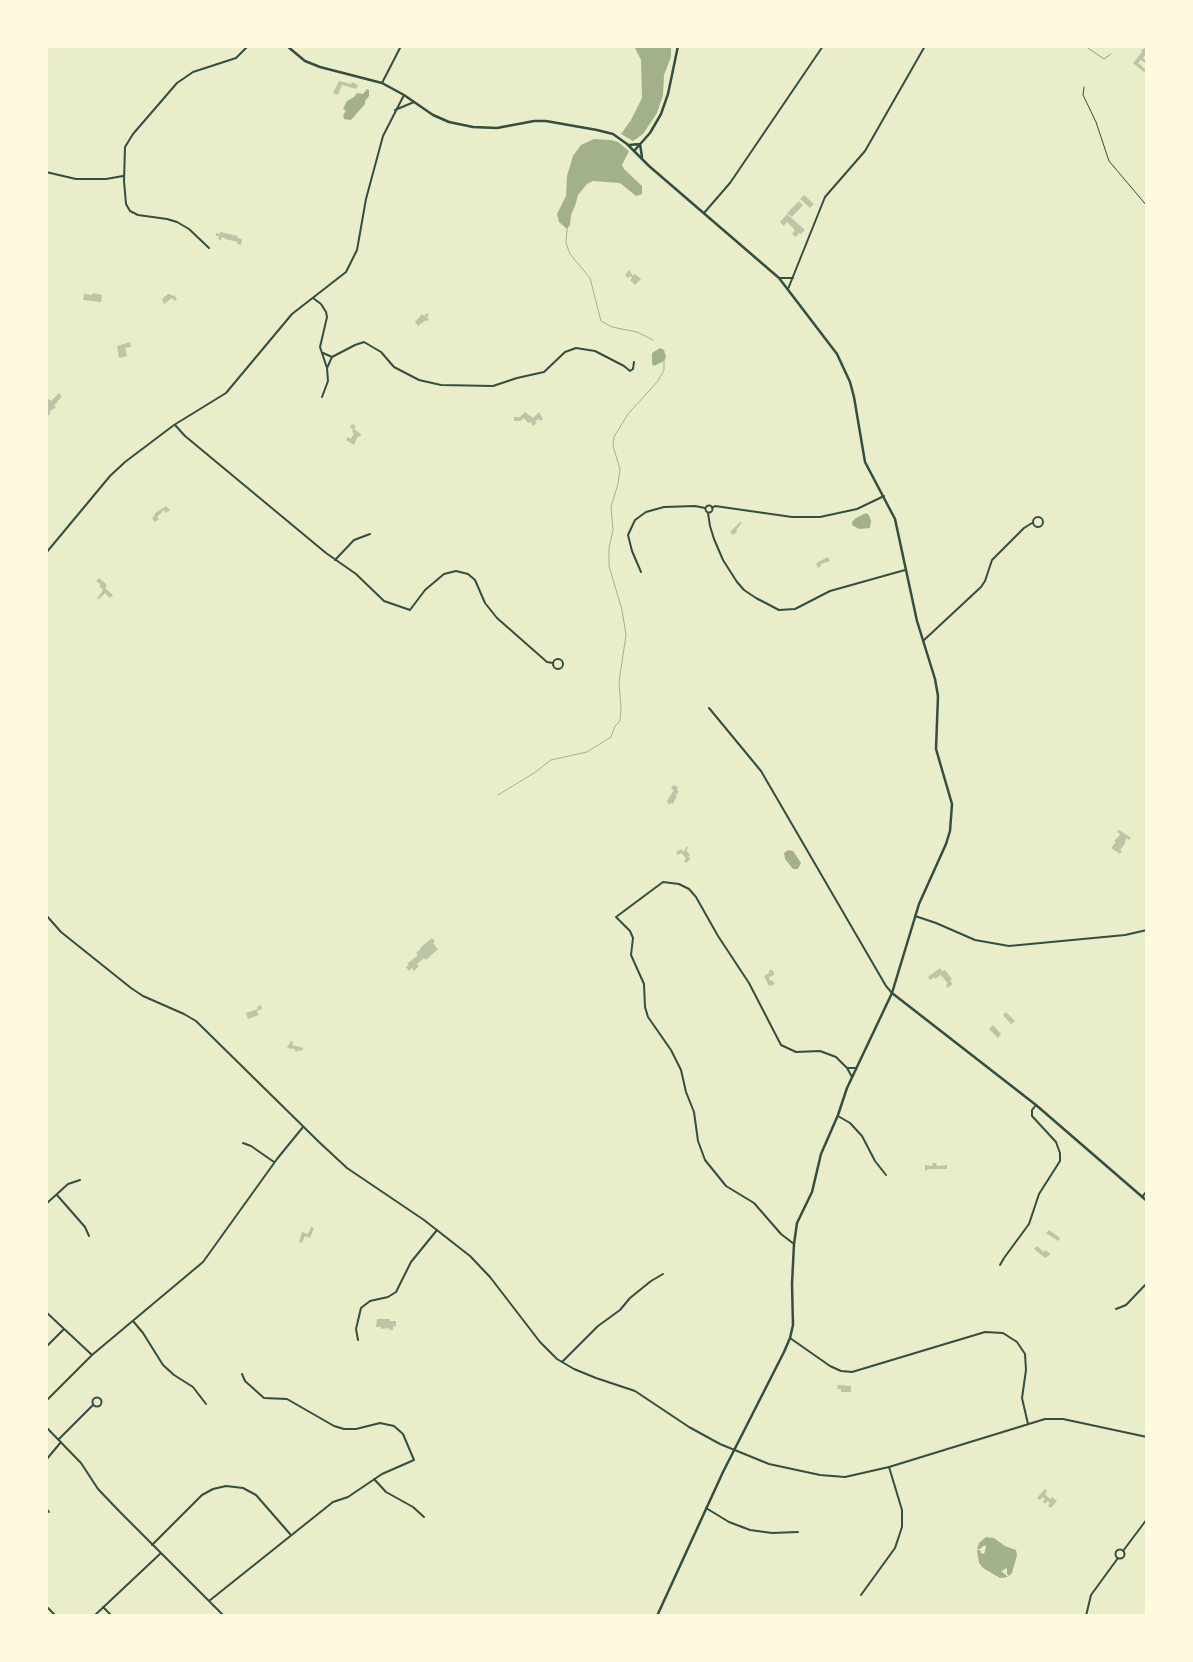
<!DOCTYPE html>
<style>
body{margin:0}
#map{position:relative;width:1193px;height:1662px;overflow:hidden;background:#e9edc9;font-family:Karla,sans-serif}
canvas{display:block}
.frame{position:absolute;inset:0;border:48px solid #fefae0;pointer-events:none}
</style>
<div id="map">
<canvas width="1193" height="1662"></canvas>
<div class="frame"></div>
</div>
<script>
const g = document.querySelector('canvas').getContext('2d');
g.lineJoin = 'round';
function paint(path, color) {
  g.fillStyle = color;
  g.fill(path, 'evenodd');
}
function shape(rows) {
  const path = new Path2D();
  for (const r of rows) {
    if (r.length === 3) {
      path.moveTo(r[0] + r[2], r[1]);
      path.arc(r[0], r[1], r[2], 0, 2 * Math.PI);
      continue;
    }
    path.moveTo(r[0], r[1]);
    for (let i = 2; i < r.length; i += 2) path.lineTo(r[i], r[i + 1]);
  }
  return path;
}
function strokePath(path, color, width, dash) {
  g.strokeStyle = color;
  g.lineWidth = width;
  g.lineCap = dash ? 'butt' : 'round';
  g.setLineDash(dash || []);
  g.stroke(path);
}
paint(shape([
 [634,46,671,46,671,57,664,75,663,95,657,113,643,134,633,141,621,134,631,120,642,98,641,60],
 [367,89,369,90,369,96,365,101,365,104,351,120,344,119,343,115,346,111,343,109,347,101,354,97,357,93,363,94],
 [594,139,611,140,618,142,629,151,622,165,624,169,642,186,642,194,636,196,620,183,593,181,587,184,578,195,575,206,571,215,570,225,567,229,559,222,557,214,566,196,567,176,573,156,581,145],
 [660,348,664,350,666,357,664,361,654,366,652,364,652,353],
 [866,513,869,515,871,521,870,528,859,529,852,525,852,522,856,518],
 [788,850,793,851,801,863,798,869,793,869,785,859,784,853],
 [986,1537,994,1538,1005,1546,1016,1550,1017,1555,1012,1573,1009,1576,1007,1574,1007,1568,1001,1571,1008,1577,1000,1578,983,1568,979,1563,977,1550,980,1550,981,1553,984,1554,986,1547,985,1545,980,1549,977,1549,979,1543]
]), '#a3b18a');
strokePath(shape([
 [567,229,566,243,570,254,590,278,601,321,612,327,637,332,653,340],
 [498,795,534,773,551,760,587,752,611,737,615,726,620,721,621,708,619,682,626,635,622,610,609,566,609,548,613,530,611,507,618,484,620,469,613,446,614,437,628,414,658,381,664,370,664,360]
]), '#a3b18a', 1);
paint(shape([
 [1147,47,1147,58,1144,56,1143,58,1147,61,1147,65,1141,60,1138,63,1146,70,1144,72,1133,63,1142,52,1141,50],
 [339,81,351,84,352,82,358,85,356,89,342,85,338,95,333,93],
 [804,195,814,204,810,208,800,199],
 [799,201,803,205,792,217,787,213],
 [787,214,805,230,801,234,799,233,796,237,792,234,795,230,787,222,784,226,780,222],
 [220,232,238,236,237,238,242,239,241,245,237,244,238,242,225,239,225,238,222,237,221,240,218,239,219,236,216,236,216,233,220,234],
 [629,270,633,276,635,274,641,279,635,285,630,280,632,278,630,276,628,278,625,275],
 [93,293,102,295,101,302,83,300,84,294,92,295],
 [168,294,170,294,172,296,174,295,177,299,175,301,172,298,164,304,162,299],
 [427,313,429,315,427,317,429,320,427,321,426,320,418,326,415,322,422,314,424,316],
 [130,342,131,347,125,348,127,356,119,358,117,346],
 [59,393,62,396,54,406,56,407,49,412,51,413,46,418,48,404,46,402,49,399,51,401],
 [525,412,533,418,539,412,543,419,540,421,539,419,535,421,537,423,533,426,531,422,528,423,524,418,520,421,514,421,514,417,520,417],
 [352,424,356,426,354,429,361,434,360,437,358,436,354,445,346,440,348,437,351,439,354,433,352,432,353,429,350,427],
 [166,506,170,510,166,513,164,510,157,517,159,519,155,522,152,518,155,515,154,514],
 [740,522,742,523,736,530,738,531,733,535,730,532],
 [828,557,830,561,821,564,821,566,818,568,816,563],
 [99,578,107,585,105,588,113,595,110,598,105,593,99,599,97,599,103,590,99,586,101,585,96,581],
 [673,785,678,787,677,791,679,791,677,794,675,794,677,795,673,804,671,803,669,805,667,801,674,790,671,789],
 [1119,830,1131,838,1129,840,1126,838,1125,843,1121,849,1119,849,1122,851,1120,854,1111,848,1116,842,1114,841,1119,836,1120,834,1117,832],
 [687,846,688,848,686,850,690,855,688,857,691,858,686,863,684,861,686,858,681,853,678,855,676,852,681,849,683,852],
 [432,938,435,941,433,943,438,949,426,960,424,958,417,964,419,966,414,971,412,968,409,971,406,967,409,965,407,964,418,955,416,953,421,949,420,948],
 [940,968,942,971,945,970,952,979,950,981,953,984,947,988,946,985,948,984,941,975,935,979,934,977,930,980,928,977],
 [769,970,772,970,774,972,774,975,769,977,770,981,772,980,775,984,769,986,764,976,769,973],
 [261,1005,262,1009,257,1011,259,1015,248,1019,246,1013,258,1009,257,1007],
 [1006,1012,1015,1021,1011,1024,1003,1015],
 [993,1025,1001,1034,998,1038,989,1029],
 [291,1041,293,1042,292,1045,303,1048,302,1051,298,1050,297,1052,295,1051,295,1049,287,1048],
 [932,1163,936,1163,937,1166,947,1165,947,1169,929,1169,925,1171,925,1165,933,1166],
 [311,1227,314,1228,310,1238,305,1236,302,1243,299,1242,302,1232,308,1234],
 [1049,1230,1060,1238,1058,1241,1046,1233],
 [1037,1246,1044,1252,1045,1250,1051,1254,1045,1258,1034,1249],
 [377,1319,390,1319,390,1321,396,1321,396,1327,393,1326,393,1330,389,1330,389,1328,381,1329,381,1327,376,1327],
 [838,1385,851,1386,851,1392,841,1392,841,1389,837,1389],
 [1045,1489,1047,1491,1045,1494,1050,1499,1052,1497,1057,1501,1051,1508,1048,1506,1050,1503,1047,1501,1045,1504,1043,1502,1045,1499,1043,1497,1040,1500,1037,1498]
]), '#bcc5a7');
strokePath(shape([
 [1085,46,1104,59,1111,54]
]), '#344e41', 0.5);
strokePath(shape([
 [1084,87,1083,95,1096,122,1109,161,1147,206]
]), '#344e41', 1);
strokePath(shape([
 [382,83,401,46],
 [46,172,76,179,106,179,123,176],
 [704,213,730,183,823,46],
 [209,248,189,229,177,222,167,219,138,215,130,211,126,204,124,181,125,147,133,134,177,83,193,72,236,58,248,46],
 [780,278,793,278],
 [788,289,825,197,865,151,925,46],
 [313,298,321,304,326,312,327,317,320,347,327,368,328,381,322,397],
 [323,353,332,357,327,368],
 [332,357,355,345,364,342,381,352,394,367,419,380,441,385,493,386,517,378,544,372,565,352,576,348,595,351,624,366,630,371,633,369,634,362],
 [175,425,185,436,326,553,356,574,384,601,410,610,425,590,444,574,456,571,468,574,475,580,485,603,497,618,547,662,553,663],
 [709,509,3.5],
 [712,508,715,506,792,517,820,517,857,509,884,496],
 [708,513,710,526,714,539,723,560,737,582,744,590,756,598,779,610,795,609,830,591,905,570],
 [1038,522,5],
 [335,560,354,540,370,534],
 [641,572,632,551,628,535,635,520,646,512,664,507,695,506,705,508],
 [923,641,981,587,985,581,992,560,1024,528,1032,523],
 [558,664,5],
 [709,708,761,771,886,986,892,993],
 [915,916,936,923,975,940,1009,946,1125,935,1147,930],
 [847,1068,856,1068],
 [838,1116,850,1123,862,1136,875,1161,886,1175],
 [243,1143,251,1146,274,1162],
 [57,1195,85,1227,89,1236],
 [1142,1197,1147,1191],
 [46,1204,68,1184,80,1180],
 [794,1244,781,1234,754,1203,726,1186,705,1160,698,1141,694,1112,686,1092,681,1070,671,1050,648,1017,645,1007,644,984,631,955,633,938,630,931,616,917,663,882,679,884,689,889,696,897,718,936,749,983,781,1045,796,1052,820,1051,836,1057,847,1068,852,1077],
 [1000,1265,1004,1258,1029,1224,1039,1194,1060,1161,1060,1153,1056,1142,1032,1116,1032,1110,1036,1105],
 [1116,1309,1126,1305,1147,1283],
 [46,1312,92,1355],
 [133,1321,143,1333,163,1365,174,1375,193,1387,206,1404],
 [790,1338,830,1366,841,1371,852,1372,985,1332,1003,1333,1017,1342,1025,1354,1026,1370,1022,1398,1028,1424],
 [358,1340,356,1329,361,1308,370,1301,388,1297,396,1292,411,1262,437,1230],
 [46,1347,64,1329],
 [562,1362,598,1326,620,1310,630,1298,651,1281,663,1274],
 [97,1402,4.5],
 [46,1401,92,1355,203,1262,277,1159,303,1127],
 [46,1427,81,1463,98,1489,120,1512,224,1616],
 [59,1439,93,1405],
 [46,1460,61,1442],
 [374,1479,386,1492,413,1507,424,1517],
 [46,1508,49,1512],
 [706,1508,729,1522,750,1530,772,1533,798,1532],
 [152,1545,202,1495,213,1489,226,1486,243,1488,256,1495,290,1534],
 [1120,1554,4.5],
 [1123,1551,1147,1519],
 [861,1595,895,1548,902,1527,902,1510,889,1467],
 [209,1601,333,1502,348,1497,382,1474,414,1460,403,1434,394,1426,380,1423,356,1429,344,1429,334,1426,287,1399,264,1398,245,1381,242,1374],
 [46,1606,56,1616],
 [103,1607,112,1616],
 [94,1616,161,1553],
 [1086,1616,1091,1595,1118,1558]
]), '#344e41', 2);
strokePath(shape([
 [395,110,414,102],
 [46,553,110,476,125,462,174,425,226,393,292,314,346,272,357,250,366,199,383,136,404,95],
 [46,915,61,932,131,988,143,996,184,1014,196,1021,319,1142,347,1168,424,1220,470,1256,490,1277,540,1342,557,1359,574,1369,596,1378,635,1391,689,1427,720,1444,769,1464,820,1475,845,1477,889,1467,1045,1419,1063,1419,1147,1437]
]), '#344e41', 2);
strokePath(shape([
 [287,46,305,61,320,67,382,83,404,95,433,115,449,122,473,127,497,128,534,121,546,121,597,130,613,134,627,144,649,166,779,278,837,354,850,382,854,397,865,462,895,519,917,621,935,679,938,696,936,749,952,804,950,831,946,844,919,904,892,993,847,1088,838,1115,821,1154,812,1192,797,1223,794,1244,792,1284,793,1325,790,1338,784,1352,723,1472,657,1616],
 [629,145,640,144,642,157],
 [634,151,650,133,661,114,668,94,678,46],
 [892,993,1036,1105,1147,1201]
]), '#344e41', 2.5);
</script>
